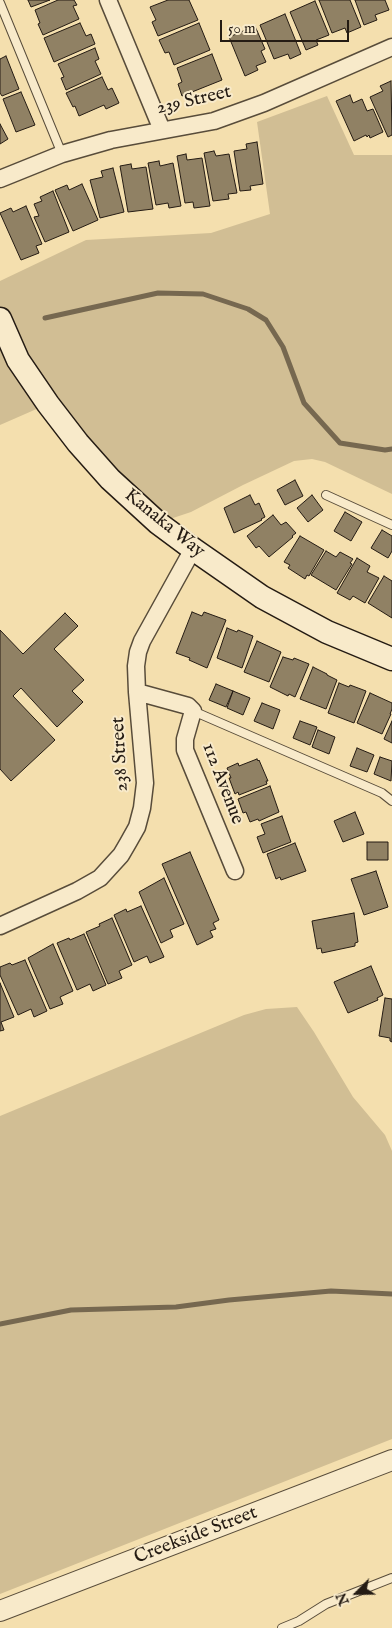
<!DOCTYPE html>
<style>
body{margin:0}
#map{position:relative;width:392px;height:1628px;overflow:hidden;background:#f4dfae;font-family:"IM FELL English",serif}
canvas{display:block}
.north{position:absolute;left:332px;top:1568px;width:50px;height:50px;-webkit-text-stroke:4px #f8eaca;paint-order:stroke;rotate:247deg;font-size:14px;font-weight:700;line-height:20px;text-align:center;color:#241b13}
.north::after{content:'';display:block;margin:auto;width:18px;height:22px;background:#241b13;clip-path:polygon(50% 0,100% 100%,50% 72%,0 100%)}
.scale{position:absolute;left:220px;top:20px;width:129px;height:22px;box-sizing:border-box;border:2px solid #241b13;border-top:0;padding-left:6px;font-size:15px;line-height:18px;white-space:nowrap;color:#241b13;-webkit-text-stroke:4px #f8eaca;paint-order:stroke}
</style>
<div id="map">
<canvas width="392" height="1628"></canvas>
<div class="north">N</div>
<div class="scale">50 m</div>
</div>
<script>
const g = document.querySelector('canvas').getContext('2d');
g.lineJoin = 'round';
function paint(path, color) {
  g.fillStyle = color;
  g.fill(path, 'evenodd');
}
function shape(rows) {
  const path = new Path2D();
  for (const r of rows) {
    path.moveTo(r[0], r[1]);
    for (let i = 2; i < r.length; i += 2) path.lineTo(r[i], r[i + 1]);
  }
  return path;
}
function strokePath(path, color, width, dash) {
  g.strokeStyle = color;
  g.lineWidth = width;
  g.lineCap = dash ? 'butt' : 'round';
  g.setLineDash(dash || []);
  g.stroke(path);
}
function label(font, color, halo, rows, align = 'center') {
  g.font = font + ' "IM FELL English",serif';
  g.lineWidth = 4;
  g.setLineDash([]);
  g.textBaseline = 'middle';
  g.strokeStyle = halo;
  g.fillStyle = color;
  for (const [text, x, y, turn = 0] of rows) {
    g.save();
    g.translate(x, y);
    g.rotate((+turn || 0) * Math.PI / 180);
    g.textAlign = isNaN(turn) ? turn : align;
    if (halo) g.strokeText(text, 0, 0);
    g.fillText(text, 0, 0);
    g.restore();
  }
}
paint(shape([
 [327,96,354,155,392,155,392,494,325,462,312,459,294,461,243,485,191,512,158,523,48,404,0,425,0,281,86,240,211,233,270,214,257,122],
 [297,1007,314,1032,353,1097,385,1135,392,1151,392,1439,0,1594,0,1116,244,1015,266,1009]
]), '#d1be94');
strokePath(shape([
 [45,318,158,293,203,294,248,309,266,320,283,347,304,403,340,443,385,450,392,449],
 [0,1324,71,1310,176,1307,229,1300,331,1291,392,1294]
]), '#766850', 5);
const building = shape([
 [28,0,50,0,31,7,28,0],
 [58,0,74,0,77,5,73,6,79,19,43,35,38,24,40,23,35,10,58,0],
 [168,0,189,0,198,20,158,36,152,22,156,20,150,7,168,0],
 [319,0,350,0,361,27,347,33,345,28,332,33,319,0],
 [355,0,385,0,389,10,375,15,377,20,364,25,355,0],
 [315,1,329,35,316,40,318,45,306,50,290,12,315,1],
 [285,14,301,54,290,59,288,54,274,59,260,25,285,14],
 [80,23,86,36,91,34,95,44,54,62,44,38,80,23],
 [199,23,210,50,174,65,169,52,165,53,159,40,199,23],
 [255,26,265,49,261,51,266,62,256,66,258,70,245,76,229,37,255,26],
 [95,48,99,59,95,61,101,74,66,90,61,78,64,77,58,64,95,48],
 [212,54,222,80,182,96,178,84,182,82,177,68,212,54],
 [6,56,19,89,2,96,0,93,0,59,6,56],
 [102,77,108,90,112,88,119,103,106,109,104,105,79,116,75,106,73,107,66,93,102,77],
 [391,81,392,135,388,137,370,97,383,91,380,86,391,81],
 [21,92,35,125,16,132,3,99,21,92],
 [350,95,353,103,362,99,367,111,373,109,383,132,370,138,369,135,367,137,366,135,354,141,336,101,350,95],
 [0,124,8,139,0,144,0,124],
 [257,142,263,184,250,186,251,190,240,191,234,151,247,149,246,144,257,142],
 [214,151,216,156,229,154,237,193,228,194,229,199,213,201,204,153,214,151],
 [186,154,187,160,202,158,210,206,194,208,193,202,185,203,177,156,186,154],
 [159,161,160,166,173,163,181,206,169,208,168,203,156,205,148,163,159,161],
 [131,164,132,169,146,167,153,209,128,212,120,166,131,164],
 [113,168,124,212,100,218,90,180,103,177,101,171,113,168],
 [82,184,98,220,73,231,55,190,67,185,69,190,82,184],
 [53,191,69,232,45,242,34,217,39,216,34,204,42,201,40,197,53,191],
 [26,206,42,244,36,246,39,253,21,260,0,213,11,208,13,212,26,206],
 [295,480,303,496,285,505,277,490,295,480],
 [250,495,255,505,259,503,265,517,261,519,262,520,234,533,224,508,250,495],
 [312,495,323,510,308,522,297,508,312,495],
 [345,512,362,522,351,541,334,531,345,512],
 [273,515,281,525,286,522,296,533,292,536,293,537,269,557,259,546,256,548,247,536,273,515],
 [382,530,392,536,392,551,388,558,371,548,382,530],
 [300,536,324,550,309,576,307,575,305,579,288,568,290,565,284,562,300,536],
 [326,551,336,557,340,552,353,559,350,563,352,564,336,590,311,575,326,551],
 [357,558,370,566,367,572,379,578,365,603,353,596,350,600,337,593,357,558],
 [384,576,392,581,392,618,368,603,384,576],
 [192,612,202,616,204,612,226,620,207,668,189,660,190,658,176,653,192,612],
 [65,613,78,626,54,649,84,680,72,691,83,702,57,727,21,688,13,696,55,740,11,781,0,769,0,630,23,654,65,613],
 [227,628,237,632,238,630,253,636,242,668,217,658,227,628],
 [257,641,281,652,269,682,244,672,257,641],
 [283,657,293,660,294,658,309,664,295,697,289,694,288,696,270,687,283,657],
 [313,667,327,674,327,675,337,680,326,709,300,699,313,667],
 [339,683,349,687,350,685,366,691,354,723,328,713,339,683],
 [216,684,233,691,226,707,209,700,216,684],
 [233,691,250,698,243,715,227,708,233,691],
 [370,693,392,703,392,709,390,714,391,714,382,734,357,723,370,693],
 [262,703,280,710,273,729,254,721,262,703],
 [300,721,317,727,310,745,293,738,300,721],
 [392,721,392,743,384,739,392,721],
 [318,730,335,737,329,754,312,747,318,730],
 [357,748,374,755,367,772,350,766,357,748],
 [380,757,392,761,391,781,374,774,380,757],
 [257,759,258,761,259,760,268,781,266,781,267,784,239,795,238,792,235,794,229,778,231,778,227,768,238,763,239,766,257,759],
 [270,786,279,812,259,821,258,819,250,822,246,812,243,813,238,799,270,786],
 [355,812,364,834,343,842,334,821,355,812],
 [282,816,291,842,263,853,257,837,265,834,261,824,282,816],
 [367,842,388,842,388,860,367,860,367,842],
 [295,843,306,871,281,880,280,877,276,879,267,854,295,843],
 [190,852,219,920,213,923,216,929,210,931,213,937,197,945,162,864,190,852],
 [376,871,388,907,364,915,351,879,376,871],
 [164,878,184,924,170,930,173,937,161,943,139,892,164,878],
 [141,906,164,957,150,963,147,956,134,962,114,915,126,909,127,912,141,906],
 [354,913,358,942,355,943,355,946,322,953,321,948,317,949,312,921,354,913],
 [112,918,132,965,119,971,122,978,108,984,86,932,100,926,99,924,112,918],
 [84,934,106,985,93,991,90,984,77,990,57,943,69,938,70,940,84,934],
 [53,944,73,991,60,997,63,1004,50,1009,28,958,53,944],
 [25,960,47,1011,34,1017,31,1009,18,1015,0,975,0,967,10,963,12,965,25,960],
 [371,966,383,995,377,998,378,1000,348,1013,334,982,371,966],
 [0,983,14,1017,1,1022,4,1030,0,1031,0,983],
 [385,998,392,999,392,1042,390,1041,390,1038,379,1036,385,998]
]);
paint(building, '#908164');
strokePath(building, '#241b13', 1);
const service = shape([
 [0,3,62,154],
 [326,495,392,525],
 [193,711,382,793,392,801],
 [282,1628,299,1621,326,1604,392,1578]
]);
const minor = shape([
 [108,0,162,130],
 [0,179,62,154,111,140,214,121,264,103,392,47],
 [137,692,188,706,193,711,185,739,185,750,235,871],
 [0,926,77,891,100,878,121,855,128,843,137,827,142,808,145,783,137,692,136,666,138,652,142,641,193,549]
]);
const tertiary = shape([
 [0,1611,392,1460]
]);
const secondary = shape([
 [0,319,18,360,48,404,78,443,110,479,158,523,193,549,262,597,327,632,392,659]
]);
strokePath(service, '#584c3a', 10);
strokePath(minor, '#584c3a', 19);
strokePath(tertiary, '#584c3a', 22);
strokePath(secondary, '#241b13', 25);
strokePath(service, '#f8eaca', 8);
strokePath(minor, '#f8eaca', 16);
strokePath(tertiary, '#f8eaca', 20);
strokePath(secondary, '#f8eaca', 22);
label('19px', '#241b13', '#f8eaca', [
 ["239 Street",194,101,-13],
 ["Kanaka Way",164,524,39],
 ["238 Street",121,754,-93],
 ["112 Avenue",222,784,69],
 ["Creekside Street",196,1536,-21]
]);
</script>
